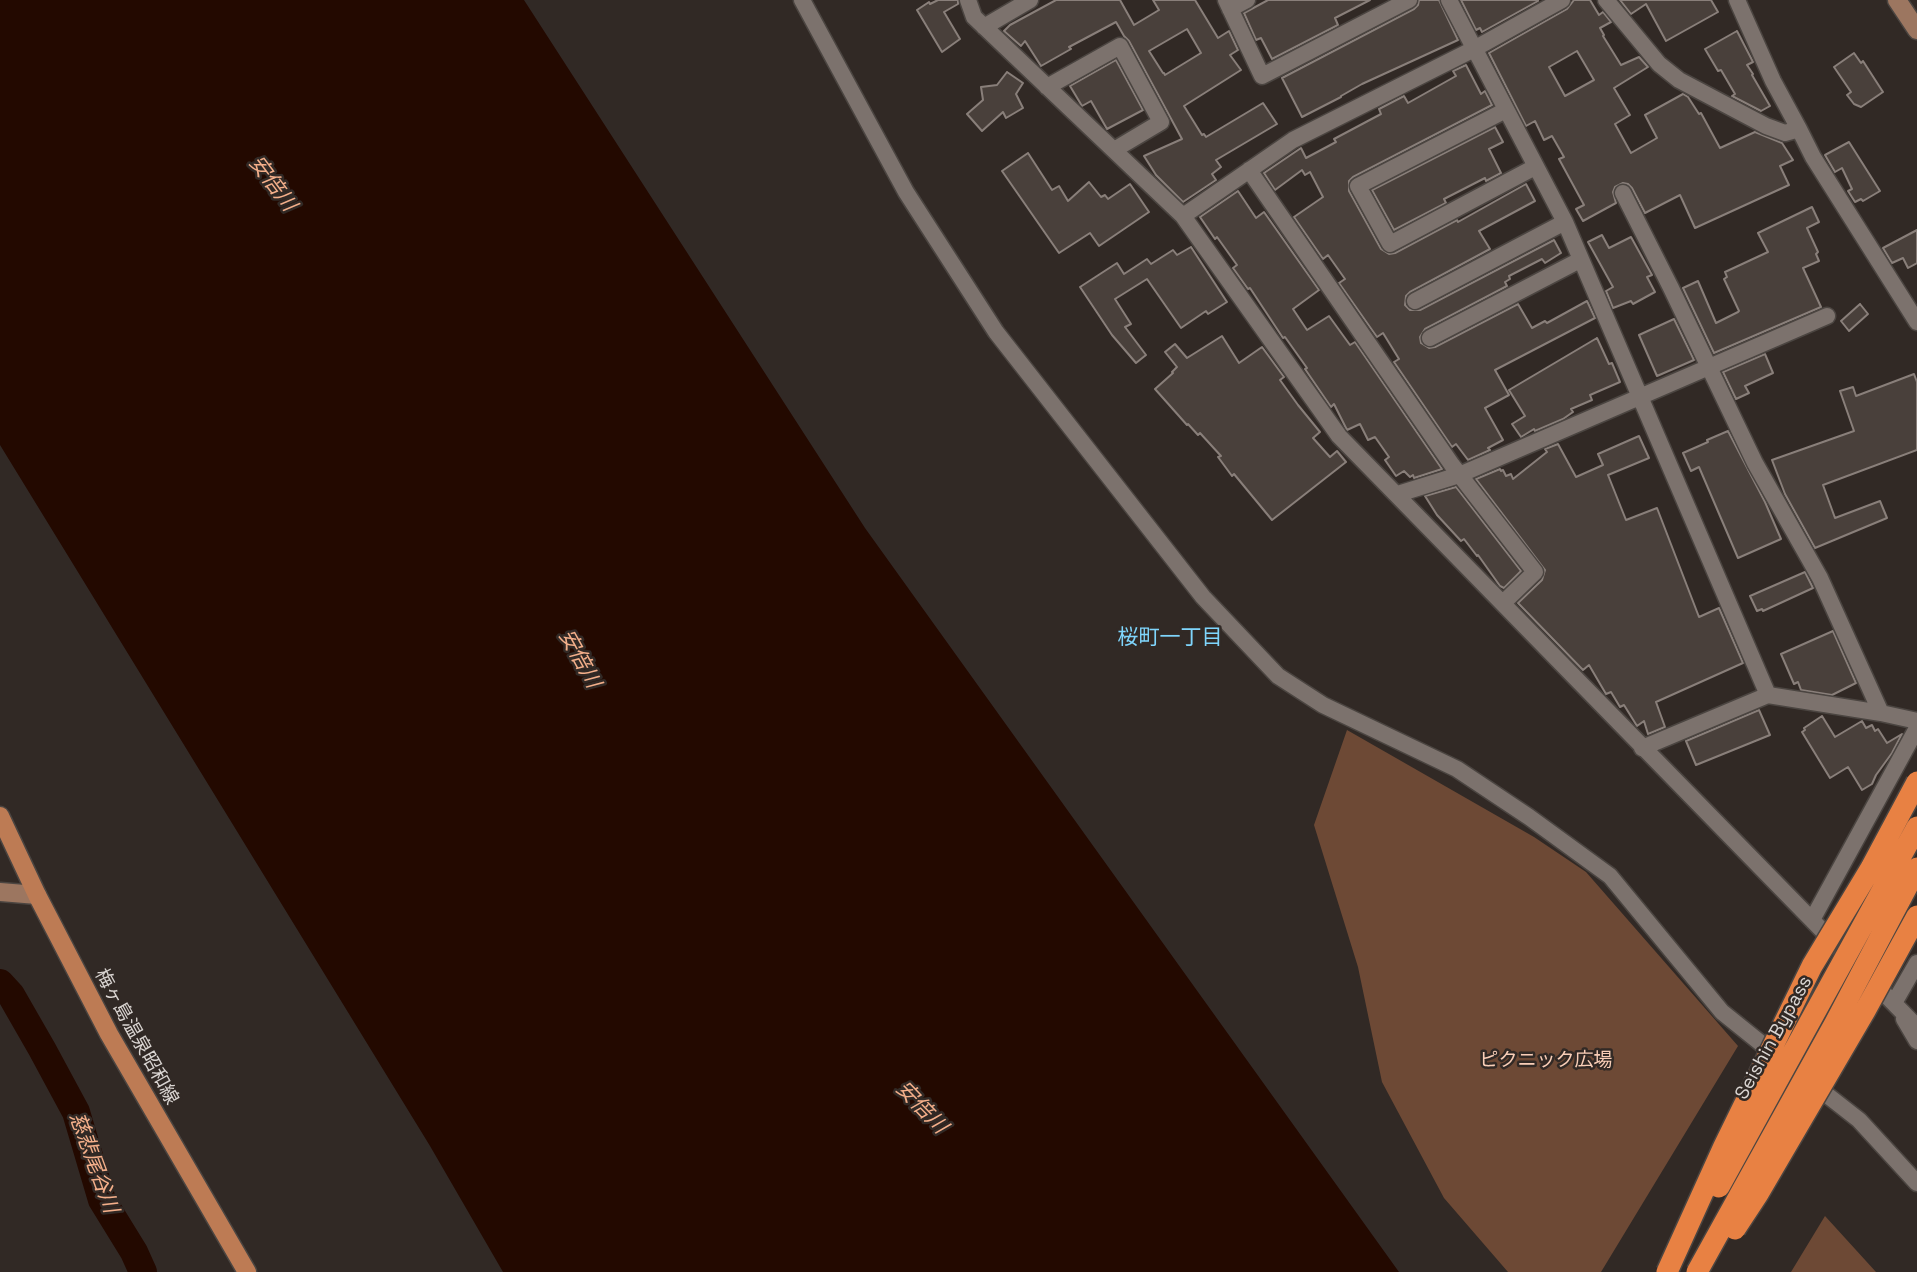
<!DOCTYPE html>
<meta charset="utf-8">
<style>
body{margin:0}
canvas{display:block;background:#312925}
</style>
<canvas width="1917" height="1272"></canvas>
<script>
const g = document.querySelector('canvas').getContext('2d');
g.lineJoin = 'round';
function paint(path, color) {
  g.fillStyle = color;
  g.fill(path, 'evenodd');
}
function shape(rows) {
  const path = new Path2D();
  for (const r of rows) {
    path.moveTo(r[0], r[1]);
    for (let i = 2; i < r.length; i += 2) path.lineTo(r[i], r[i + 1]);
  }
  return path;
}
function strokePath(path, color, width, dash) {
  g.strokeStyle = color;
  g.lineWidth = width;
  g.lineCap = dash ? 'butt' : 'round';
  g.setLineDash(dash || []);
  g.stroke(path);
}
function label(font, color, halo, rows, align = 'center') {
  g.font = font + ' "Space Grotesk","Noto Sans JP",sans-serif';
  g.lineWidth = 5;
  g.setLineDash([]);
  g.textBaseline = 'middle';
  g.strokeStyle = halo;
  g.fillStyle = color;
  for (const [text, x, y, turn = 0] of rows) {
    g.save();
    g.translate(x, y);
    g.rotate((+turn || 0) * Math.PI / 180);
    g.textAlign = isNaN(turn) ? turn : align;
    if (halo) g.strokeText(text, 0, 0);
    g.fillText(text, 0, 0);
    g.restore();
  }
}
paint(shape([
 [1347,730,1534,837,1586,872,1738,1046,1601,1272,1508,1272,1444,1198,1382,1082,1358,967,1314,825],
 [1825,1216,1876,1272,1791,1272]
]), '#6d4935');
paint(shape([
 [0,0,524,0,865,528,1399,1272,503,1272,430,1146,0,445]
]), '#230900');
strokePath(shape([
 [0,983,11,995,42,1049,76,1112,102,1200,134,1252,143,1272]
]), '#230900', 28);
const building = shape([
 [938,0,958,0,958,4,944,12,960,39,942,52,917,10,929,2,930,4,938,0],
 [1056,0,1120,0,1134,25,1159,10,1153,0,1195,0,1218,38,1229,31,1238,50,1230,55,1241,70,1184,106,1202,135,1204,134,1206,137,1263,103,1277,124,1216,160,1221,167,1212,174,1216,180,1183,202,1156,175,1144,156,1182,139,1129,41,1124,36,1116,22,1069,47,1071,49,1041,66,1025,41,1021,46,1004,31,1010,25,1056,0],
 [1187,29,1201,53,1165,75,1164,73,1163,73,1149,51,1187,29],
 [1268,0,1370,0,1335,18,1338,25,1272,59,1261,38,1256,40,1244,13,1268,0],
 [1419,0,1439,0,1458,40,1362,84,1341,96,1341,97,1302,117,1282,78,1414,9,1418,5,1419,0],
 [1461,0,1538,0,1538,1,1482,32,1480,28,1476,30,1461,0],
 [1574,0,1590,0,1599,15,1603,12,1611,22,1600,28,1604,35,1603,36,1621,65,1639,57,1648,67,1614,88,1630,115,1615,124,1631,153,1657,138,1645,115,1683,94,1688,97,1699,114,1701,113,1720,148,1755,132,1782,143,1793,160,1780,166,1789,185,1695,228,1680,195,1645,213,1632,188,1628,184,1623,183,1615,187,1613,192,1616,203,1583,221,1576,209,1584,205,1559,159,1564,157,1552,136,1544,140,1535,121,1526,126,1489,53,1567,9,1574,0],
 [1577,51,1594,80,1565,96,1549,67,1577,51],
 [1620,0,1711,0,1718,12,1666,41,1646,4,1631,14,1620,0],
 [1737,31,1753,62,1747,65,1753,74,1752,75,1770,106,1761,111,1732,96,1735,94,1721,70,1718,71,1705,49,1737,31],
 [1854,53,1861,63,1863,61,1883,92,1861,107,1854,104,1847,95,1851,92,1834,67,1854,53],
 [1116,60,1143,110,1107,129,1091,101,1082,106,1070,86,1116,60],
 [1466,65,1481,94,1485,91,1492,105,1353,177,1349,181,1349,191,1381,249,1389,254,1395,253,1457,220,1458,222,1526,184,1535,201,1479,231,1490,249,1410,292,1406,296,1405,305,1410,310,1420,310,1554,240,1561,253,1545,263,1542,259,1509,276,1510,279,1505,282,1507,286,1425,329,1420,337,1421,343,1429,348,1435,347,1518,304,1532,328,1545,321,1547,323,1587,301,1595,318,1495,370,1509,395,1485,408,1503,440,1488,448,1490,450,1468,460,1456,444,1452,447,1394,362,1399,359,1383,333,1377,337,1339,283,1345,279,1328,255,1323,259,1294,217,1323,197,1310,172,1305,175,1302,170,1275,190,1264,173,1301,148,1306,158,1336,142,1334,139,1381,114,1379,109,1404,96,1408,103,1456,76,1453,71,1466,65],
 [1007,72,1023,83,1016,94,1023,108,1006,118,1003,112,982,131,967,114,983,100,981,87,997,85,1007,72],
 [1495,127,1503,142,1489,149,1501,173,1486,181,1485,178,1444,199,1446,203,1394,230,1372,190,1495,127],
 [1849,142,1880,191,1863,201,1861,199,1855,202,1848,191,1852,189,1842,168,1835,172,1825,155,1849,142],
 [1028,153,1052,190,1059,186,1068,201,1089,182,1101,197,1105,195,1108,199,1130,184,1149,212,1099,246,1090,233,1059,253,1002,171,1028,153],
 [1238,191,1256,218,1264,212,1319,290,1293,309,1307,330,1329,316,1350,345,1355,342,1442,469,1414,478,1413,475,1410,477,1404,471,1396,476,1385,460,1389,457,1375,437,1368,440,1360,424,1347,430,1334,404,1331,407,1305,369,1307,368,1285,337,1283,338,1250,288,1248,289,1233,268,1237,265,1217,237,1215,239,1200,217,1238,191],
 [1812,207,1819,222,1807,228,1818,252,1816,254,1819,261,1803,268,1821,307,1714,353,1683,288,1698,281,1716,323,1738,312,1739,311,1724,279,1727,277,1725,272,1768,252,1758,233,1812,207],
 [1917,230,1917,263,1908,268,1903,258,1892,263,1883,248,1917,230],
 [1602,235,1609,248,1631,237,1652,275,1647,277,1655,292,1633,304,1631,301,1613,308,1606,291,1613,287,1588,242,1602,235],
 [1191,247,1227,302,1208,314,1206,311,1181,328,1147,279,1115,299,1131,324,1125,327,1146,355,1136,363,1112,335,1080,287,1117,263,1124,274,1147,259,1151,264,1173,250,1177,255,1191,247],
 [1860,304,1868,314,1849,331,1841,321,1860,304],
 [1674,319,1694,360,1657,376,1639,335,1674,319],
 [1222,336,1239,363,1262,347,1284,377,1280,380,1298,405,1320,432,1313,438,1330,457,1337,451,1346,462,1272,520,1234,474,1232,476,1218,457,1221,456,1200,433,1198,435,1188,424,1187,425,1155,389,1173,373,1172,372,1177,367,1165,352,1175,344,1187,358,1222,336],
 [1597,338,1609,364,1612,363,1620,382,1590,395,1592,400,1571,409,1573,412,1563,419,1535,431,1534,429,1521,437,1512,424,1525,416,1509,390,1597,338],
 [1765,354,1773,373,1745,386,1749,393,1736,399,1723,372,1765,354],
 [1914,374,1917,382,1917,450,1823,485,1835,518,1880,501,1887,518,1815,548,1785,494,1772,460,1854,431,1840,391,1853,387,1856,396,1914,374],
 [1728,431,1765,502,1781,539,1738,558,1699,467,1691,471,1683,453,1708,442,1707,440,1728,431],
 [1639,436,1649,458,1608,475,1626,520,1657,508,1699,617,1719,608,1743,663,1656,702,1665,727,1648,734,1644,721,1637,726,1624,705,1620,707,1611,692,1606,694,1589,665,1583,670,1518,603,1542,580,1545,570,1476,479,1500,469,1501,471,1503,470,1506,476,1511,474,1513,479,1547,452,1545,449,1558,444,1576,477,1603,465,1598,454,1639,436],
 [1456,487,1521,571,1504,588,1500,586,1478,555,1477,556,1464,539,1461,541,1437,515,1425,496,1456,487],
 [1805,572,1813,588,1763,611,1762,609,1757,611,1750,596,1805,572],
 [1833,631,1856,683,1832,695,1801,690,1798,682,1794,684,1781,654,1833,631],
 [1759,710,1770,735,1696,765,1686,741,1759,710],
 [1822,716,1835,737,1862,721,1866,728,1872,725,1875,731,1878,729,1887,743,1902,734,1892,753,1876,775,1872,784,1862,790,1848,767,1830,778,1802,732,1805,730,1804,728,1822,716]
]);
paint(building, '#49403b');
strokePath(building, '#897f7a', 2);
const street = shape([
 [802,0,906,192,996,332,1203,597,1278,676,1323,705,1457,769,1529,817,1610,876,1722,1012,1778,1057],
 [968,0,974,17,1183,216,1339,436,1854,963],
 [1226,0,1262,76,1409,0],
 [1449,0,1565,222,1768,695],
 [1606,0,1659,64,1679,80,1766,126,1785,133,1799,129,1813,157,1917,322],
 [1737,0,1773,81,1799,129],
 [1230,9,1247,0],
 [984,27,1030,0],
 [1047,87,1120,46,1161,122,1114,150],
 [1506,110,1358,186,1390,244,1535,167],
 [1249,170,1452,465,1535,572,1503,603],
 [1623,193,1671,288,1755,463,1820,578,1881,713],
 [1183,216,1293,140,1474,49,1562,0],
 [1415,301,1565,222],
 [1430,338,1580,260],
 [1398,494,1459,475,1827,316],
 [1642,748,1768,695,1881,713,1917,721],
 [1812,920,1917,728],
 [1872,981,1917,1027],
 [1894,1003,1917,963],
 [1904,1019,1917,1041],
 [1813,1084,1859,1120,1917,1183]
]);
const secondary = shape([
 [1897,0,1917,30],
 [0,892,37,895]
]);
const primary = shape([
 [0,816,37,895,109,1034,247,1272]
]);
strokePath(street, '#4b4541', 19);
strokePath(secondary, '#4b4541', 21);
strokePath(primary, '#4b4541', 21);
strokePath(street, '#7c726d', 16);
strokePath(secondary, '#9c7660', 18);
strokePath(primary, '#bd7b54', 18);
const highwayBridge = shape([
 [1719,1187,1917,827],
 [1735,1229,1758,1194,1865,1011,1917,916],
 [1667,1272,1724,1146,1812,966,1871,868,1917,782],
 [1697,1272,1835,1023,1917,868]
]);
strokePath(highwayBridge, '#4b4541', 24, []);
strokePath(highwayBridge, '#e88143', 21);
label('19px', '#dad5d2', '#312925', [
 ["梅ヶ島温泉昭和線",136,1037,61],
 ["Seishin Bypass",1774,1038,-61]
]);
label('19px', '#f9ceb7', '#312925', [
 ["ピクニック広場",1546,1061]
]);
label('italic 21px', '#f4af8a', '#312925', [
 ["安倍川",272,184,53],
 ["安倍川",579,659,61],
 ["安倍川",921,1108,46],
 ["慈悲尾谷川",93,1163,70]
]);
label('21px', '#7fd5fc', '#312925', [
 ["桜町一丁目",1170,638]
]);
</script>
